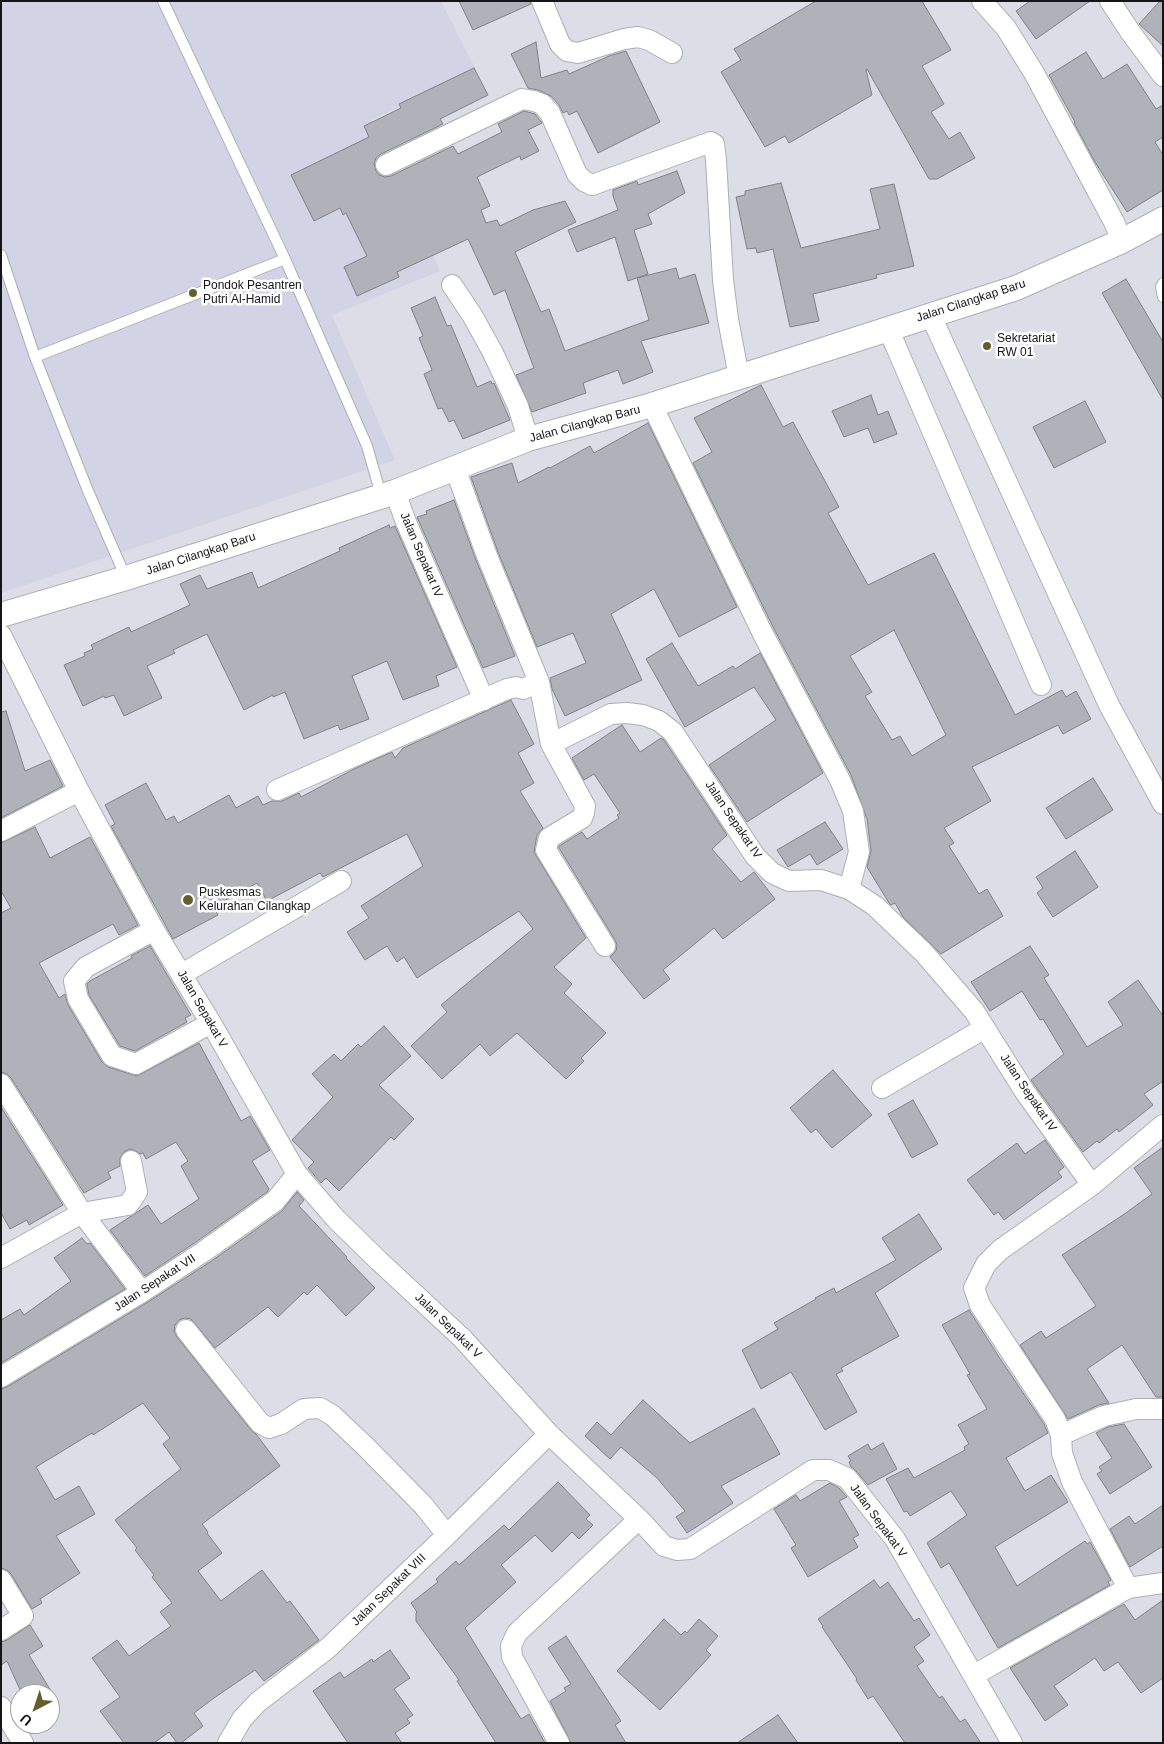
<!DOCTYPE html>
<style>
body{margin:0}
#map{position:relative;width:1164px;height:1744px;overflow:hidden;background:#dddde7;font-family:Arial,sans-serif}
canvas{display:block}
.frame{position:absolute;inset:0;border:2px solid #151518;pointer-events:none}
.north{position:absolute;left:10px;top:1684px;width:50px;height:50px;box-sizing:border-box;background:#fff;border:1px solid #a1a1a3;border-radius:50%;rotate:220deg;font-size:14px;font-weight:700;line-height:20px;text-align:center;color:#151518}
.north::after{content:'';display:block;margin:auto;width:18px;height:22px;background:#635e2a;clip-path:polygon(50% 0,100% 100%,50% 72%,0 100%)}
</style>
<div id="map">
<canvas width="1164" height="1744"></canvas>
<div class="frame"></div>
<div class="north">U</div>
</div>
<script>
const g = document.querySelector('canvas').getContext('2d');
g.lineJoin = 'round';
function paint(path, color) {
  g.fillStyle = color;
  g.fill(path, 'evenodd');
}
function shape(rows) {
  const path = new Path2D();
  for (const r of rows) {
    path.moveTo(r[0], r[1]);
    for (let i = 2; i < r.length; i += 2) path.lineTo(r[i], r[i + 1]);
  }
  return path;
}
function strokePath(path, color, width, dash) {
  g.strokeStyle = color;
  g.lineWidth = width;
  g.lineCap = dash ? 'butt' : 'round';
  g.setLineDash(dash || []);
  g.stroke(path);
}
function label(font, color, halo, rows, align = 'center') {
  g.font = font + ' Arial,sans-serif';
  g.lineWidth = 5;
  g.setLineDash([]);
  g.textBaseline = 'middle';
  g.strokeStyle = halo;
  g.fillStyle = color;
  for (const [text, x, y, turn = 0] of rows) {
    g.save();
    g.translate(x, y);
    g.rotate((+turn || 0) * Math.PI / 180);
    g.textAlign = isNaN(turn) ? turn : align;
    if (halo) g.strokeText(text, 0, 0);
    g.fillText(text, 0, 0);
    g.restore();
  }
}
paint(shape([
 [1,1,441,1,476,70,371,120,440,271,332,315,395,460,1,593]
]), '#d2d3e4');
const building = shape([
 [459,1,530,1,531,4,473,30,459,1],
 [816,1,922,1,951,50,922,66,944,104,931,112,949,139,960,132,975,158,937,179,929,179,867,69,866,70,872,95,789,143,785,136,765,147,721,72,741,60,734,49,816,1],
 [1030,1,1090,1,1036,39,1016,11,1030,1],
 [1160,1,1163,1,1163,46,1139,24,1160,1],
 [536,42,541,78,567,70,569,74,609,56,626,51,660,122,598,153,577,111,569,115,567,111,563,113,559,105,551,96,538,90,528,88,511,54,536,42],
 [1086,52,1103,79,1127,64,1156,109,1163,105,1163,137,1155,142,1163,155,1163,190,1127,212,1095,162,1074,123,1075,122,1049,75,1086,52],
 [474,68,488,95,440,119,443,124,381,154,376,158,374,164,376,171,379,175,385,177,391,176,453,146,458,154,502,132,498,124,524,111,535,114,542,123,528,130,539,151,521,160,520,156,477,177,490,206,481,210,486,223,497,220,500,226,533,210,565,201,576,222,515,252,541,312,549,309,565,351,649,320,637,278,676,268,679,279,695,274,709,323,641,341,653,372,623,384,618,370,583,383,586,393,532,412,516,375,534,368,505,290,494,295,468,239,397,272,399,277,357,296,344,267,367,256,346,213,343,215,340,208,314,221,291,175,369,137,364,126,401,108,399,104,474,68],
 [677,171,685,193,648,214,652,224,634,230,648,274,628,281,615,237,577,252,568,230,618,210,613,196,613,190,637,181,638,185,677,171],
 [781,183,801,248,880,229,870,189,894,184,914,266,876,275,877,278,813,294,819,321,790,327,773,249,757,253,756,248,747,249,736,197,745,195,745,191,781,183],
 [1126,279,1163,342,1163,400,1102,293,1126,279],
 [435,297,447,326,451,325,477,387,491,381,492,384,494,383,510,420,463,439,454,420,449,422,442,408,438,409,424,374,432,370,419,338,423,336,411,308,435,297],
 [761,385,783,427,793,422,839,507,828,513,868,585,934,553,1015,715,1062,690,1066,697,1076,691,1091,719,1063,734,1058,725,972,767,991,801,944,828,954,843,949,846,979,894,987,889,1003,916,941,954,903,917,895,903,891,905,889,903,867,867,871,851,867,819,851,775,774,629,693,463,712,452,694,418,761,385],
 [894,630,946,735,912,756,900,736,892,740,865,696,872,692,850,656,894,630],
 [871,395,878,415,888,411,897,434,874,443,868,428,844,437,832,411,871,395],
 [1085,401,1106,442,1054,468,1033,427,1085,401],
 [648,423,737,607,679,637,654,589,611,614,642,680,565,716,552,689,550,678,586,663,573,633,537,647,498,552,471,477,512,463,518,483,549,467,550,468,590,446,594,453,648,423],
 [454,500,476,560,515,656,483,668,417,517,427,514,426,511,454,500],
 [389,525,390,528,395,526,457,667,436,676,439,686,403,700,387,661,352,676,369,719,340,730,338,725,304,739,285,692,273,697,273,695,244,710,207,634,173,650,175,653,147,666,162,698,124,716,114,695,105,698,104,696,83,706,64,665,85,656,84,653,93,649,91,645,129,627,131,632,190,605,180,584,200,575,207,589,252,572,258,588,340,551,339,548,389,525],
 [672,643,698,686,733,666,735,669,760,653,823,773,747,822,709,765,776,720,754,687,685,727,646,659,672,643],
 [511,700,534,744,518,753,534,783,520,791,543,828,537,835,534,852,586,938,554,967,572,984,564,993,606,1033,581,1058,584,1061,566,1079,517,1033,490,1056,480,1044,442,1079,411,1046,447,1012,441,1005,533,929,519,911,417,978,404,957,397,962,387,946,365,960,347,932,369,918,361,906,423,866,407,834,323,877,320,873,267,901,257,883,213,907,218,915,173,939,111,826,115,824,105,805,146,783,166,820,174,816,178,823,229,795,236,808,258,796,263,805,272,801,282,801,299,793,301,797,354,769,392,752,395,758,403,748,511,700],
 [6,711,25,771,50,760,63,786,1,818,1,712,6,711],
 [622,725,640,752,661,738,664,740,727,835,712,849,741,882,754,872,775,899,723,939,714,928,663,970,670,979,644,999,610,957,616,951,617,945,615,940,559,848,559,846,582,832,587,839,619,818,617,815,620,813,594,774,584,780,572,758,622,725],
 [1093,778,1113,810,1066,839,1046,808,1093,778],
 [825,822,843,849,817,865,810,854,788,867,777,850,825,822],
 [35,827,50,858,90,837,138,925,119,935,113,924,39,963,59,998,65,994,68,1005,102,1062,108,1067,137,1076,199,1043,241,1121,250,1116,270,1150,252,1161,269,1189,267,1192,196,1242,145,1276,110,1230,148,1205,161,1224,199,1199,181,1166,188,1161,176,1142,146,1159,143,1153,140,1154,134,1150,129,1149,124,1152,120,1158,120,1166,108,1172,111,1178,84,1193,11,1078,7,1074,1,1072,1,913,11,908,1,891,1,843,35,827],
 [1075,851,1098,887,1053,917,1037,893,1043,888,1036,877,1075,851],
 [150,946,191,1015,185,1018,187,1022,135,1051,120,1046,89,995,87,984,90,981,132,958,131,956,150,946],
 [1030,946,1049,975,1044,978,1087,1047,1123,1025,1108,1002,1138,980,1163,1016,1163,1081,1144,1094,1153,1105,1119,1132,1117,1129,1099,1143,1097,1141,1083,1152,1031,1080,1064,1054,1043,1019,1040,1020,1022,991,990,1011,971,982,1030,946],
 [384,1026,411,1056,379,1085,414,1119,394,1140,391,1137,339,1191,326,1178,321,1183,308,1168,314,1162,292,1140,333,1097,312,1074,334,1054,341,1061,358,1044,361,1047,384,1026],
 [833,1070,872,1115,832,1148,816,1129,811,1133,790,1108,833,1070],
 [913,1100,938,1144,912,1158,888,1114,913,1100],
 [1,1107,63,1205,29,1225,27,1220,10,1229,1,1213,1,1107],
 [1045,1140,1064,1167,1058,1172,1062,1177,1004,1220,998,1212,994,1215,967,1180,1017,1143,1025,1154,1045,1140],
 [1163,1147,1163,1397,1156,1397,1122,1345,1087,1369,1109,1403,1099,1405,1068,1419,1020,1345,1041,1331,1046,1338,1096,1306,1062,1255,1123,1215,1152,1194,1134,1168,1163,1147],
 [297,1192,304,1200,299,1206,347,1257,346,1258,375,1288,346,1316,317,1285,307,1295,304,1292,278,1317,268,1307,215,1348,191,1319,185,1318,179,1320,175,1325,174,1331,177,1337,251,1430,256,1434,280,1466,202,1524,208,1532,207,1533,222,1553,198,1571,221,1601,262,1570,287,1603,290,1601,319,1640,264,1681,255,1670,214,1698,194,1713,203,1726,181,1743,177,1743,169,1732,154,1743,124,1743,100,1711,120,1697,92,1658,117,1640,129,1656,171,1626,160,1612,172,1603,152,1577,154,1575,135,1550,137,1548,115,1520,181,1469,163,1444,170,1438,143,1403,93,1435,92,1433,36,1467,55,1500,79,1486,95,1514,56,1536,80,1573,40,1599,42,1603,32,1609,11,1574,7,1570,1,1568,1,1389,7,1387,148,1302,210,1262,282,1211,297,1192],
 [919,1214,942,1249,875,1293,899,1336,841,1368,843,1371,836,1374,857,1412,825,1430,791,1372,761,1389,742,1350,778,1329,774,1323,816,1299,815,1298,834,1288,836,1293,896,1260,882,1238,919,1214],
 [82,1238,87,1244,90,1243,125,1289,1,1363,1,1320,20,1309,24,1315,71,1281,54,1258,82,1238],
 [969,1310,999,1357,1044,1424,1048,1433,1006,1458,1025,1491,1051,1475,1068,1502,995,1547,1017,1586,1085,1541,1087,1544,1090,1542,1111,1580,1108,1582,1110,1585,998,1648,949,1563,941,1568,927,1543,967,1515,951,1491,910,1516,907,1511,904,1512,886,1479,908,1468,914,1478,965,1450,964,1447,969,1444,958,1425,987,1409,967,1375,970,1374,942,1325,969,1310],
 [643,1400,690,1443,754,1408,780,1454,721,1486,733,1503,687,1533,676,1517,685,1511,657,1478,621,1447,610,1459,585,1436,597,1422,611,1435,643,1400],
 [1124,1424,1152,1467,1110,1494,1097,1474,1102,1471,1099,1467,1112,1458,1096,1433,1108,1427,1124,1424],
 [883,1443,897,1469,868,1485,856,1471,851,1467,849,1462,851,1461,848,1456,868,1444,871,1450,883,1443],
 [558,1482,590,1515,586,1519,593,1525,579,1539,572,1532,552,1552,535,1535,501,1565,516,1582,465,1628,521,1719,529,1714,545,1743,496,1743,457,1681,459,1680,416,1621,416,1613,417,1612,411,1603,438,1582,436,1579,456,1561,459,1565,504,1525,509,1530,558,1482],
 [830,1483,839,1488,847,1497,839,1501,859,1535,853,1538,858,1547,808,1577,791,1548,796,1545,774,1509,796,1495,800,1501,830,1483],
 [1163,1505,1163,1546,1130,1567,1110,1529,1129,1516,1135,1524,1163,1505],
 [874,1580,880,1588,888,1582,914,1621,919,1618,930,1635,914,1647,924,1661,917,1666,939,1698,942,1696,960,1722,965,1719,981,1743,905,1743,873,1696,868,1699,856,1680,857,1679,822,1627,823,1626,818,1619,874,1580],
 [1163,1600,1163,1678,1141,1693,1118,1662,1104,1671,1095,1658,1054,1686,1068,1705,1045,1721,1010,1668,1124,1604,1135,1620,1163,1600],
 [664,1619,681,1635,685,1631,687,1633,699,1619,718,1636,706,1650,711,1655,660,1710,617,1671,664,1619],
 [30,1625,43,1646,29,1655,51,1691,45,1694,22,1694,7,1661,1,1665,1,1642,7,1640,30,1625],
 [566,1636,621,1721,615,1725,626,1743,571,1743,550,1701,566,1691,564,1688,571,1684,548,1648,566,1636],
 [390,1650,410,1678,394,1689,413,1715,407,1719,410,1723,395,1733,402,1743,348,1743,313,1691,340,1672,344,1678,372,1659,373,1662,390,1650],
 [778,1715,798,1743,737,1743,778,1715]
]);
paint(building, '#b1b1ba');
strokePath(building, '#808089', 1);
const service = shape([
 [163,1,285,259,367,446,381,495],
 [1,255,35,357,88,491,126,578],
 [1163,283,1161,287,1163,297],
 [35,357,285,259]
]);
const minor = shape([
 [542,1,560,44,567,51,578,53,624,39,638,37,649,40,672,53],
 [982,1,1006,28,1034,73,1114,222,1122,241],
 [1110,1,1131,33,1163,76],
 [386,165,522,99,534,101,542,104,550,113,577,174,584,181,592,185,711,142,714,144,716,160,723,280,728,319,739,377],
 [452,285,472,315,492,351,518,406,528,439],
 [930,314,1109,705,1163,804],
 [888,328,1041,685],
 [652,405,763,634,840,780,853,811,859,852,849,889],
 [455,468,487,556,539,682,551,744,611,714,627,713,643,715,659,721,673,732,755,856,772,873,789,881,821,880,849,889,875,906,924,953,974,1011,1025,1092,1092,1185,1163,1125],
 [395,492,406,522,484,700],
 [1,635,79,791,154,930,211,1023,297,1174,336,1219,379,1261,462,1338,549,1434,639,1519,664,1546,677,1550,690,1549,813,1470,829,1470,847,1478,895,1539,1012,1743],
 [551,744,585,806,584,813,582,818,549,838,546,850,605,946],
 [277,790,507,689,516,687,523,689,539,682],
 [1,831,79,791],
 [154,930,86,967,74,981,78,999,112,1056,136,1064,211,1023],
 [182,974,341,881],
 [1,1084,82,1213,142,1292],
 [882,1088,985,1028],
 [1092,1185,1000,1250,986,1264,974,1288,980,1305,1055,1419,1061,1435,1062,1453,1072,1482,1128,1588],
 [1,1258,82,1213,128,1205,137,1192,131,1161],
 [186,1330,260,1423,269,1428,281,1424,304,1409,320,1408,332,1415,364,1445,423,1505,447,1535],
 [1,1377,142,1292,203,1252,275,1201,297,1174],
 [1061,1435,1104,1416,1136,1409,1163,1409],
 [1,1580,23,1616,1,1630],
 [974,1675,1128,1588,1163,1583],
 [1,1707,23,1743],
 [228,1743,242,1719,258,1702,328,1648,447,1535,549,1434],
 [559,1743,512,1657,511,1646,517,1633,639,1519]
]);
const tertiary = shape([
 [1,615,126,578,395,492,528,439,652,405,1016,288,1122,241,1163,219]
]);
strokePath(service, '#adaeb7', 12);
strokePath(minor, '#adaeb7', 22);
strokePath(tertiary, '#adaeb7', 26);
strokePath(service, '#fff', 10);
strokePath(minor, '#fff', 20);
strokePath(tertiary, '#fff', 24);
for (const [x, y, r, color] of [
 [193,293,5,"#635e2a"],
 [987,346,5,"#635e2a"],
 [188,900,6,"#635e2a"]
]) {
  const dot = new Path2D();
  dot.arc(x, y, r, 0, 2 * Math.PI);
  g.fillStyle = color;
  g.fill(dot);
  strokePath(dot, '#fff', 2);
}
label('12px', '#151518', '#fff', [
 ["Pondok Pesantren",203,286],
 ["Putri Al-Hamid",203,300],
 ["Sekretariat",997,339],
 ["RW 01",997,353],
 ["Puskesmas",199,893],
 ["Kelurahan Cilangkap",199,907]
], 'left');
label('12px', '#151518', '#fff', [
 ["Jalan Cilangkap Baru",971,301,-18],
 ["Jalan Cilangkap Baru",585,424,-15],
 ["Jalan Cilangkap Baru",201,554,-18],
 ["Jalan Sepakat IV",421,555,67],
 ["Jalan Sepakat IV",733,820,56],
 ["Jalan Sepakat V",202,1009,60],
 ["Jalan Sepakat IV",1028,1093,56],
 ["Jalan Sepakat VII",155,1283,-33],
 ["Jalan Sepakat V",448,1326,44],
 ["Jalan Sepakat V",878,1521,54],
 ["Jalan Sepakat VIII",389,1590,-44]
]);
</script>
